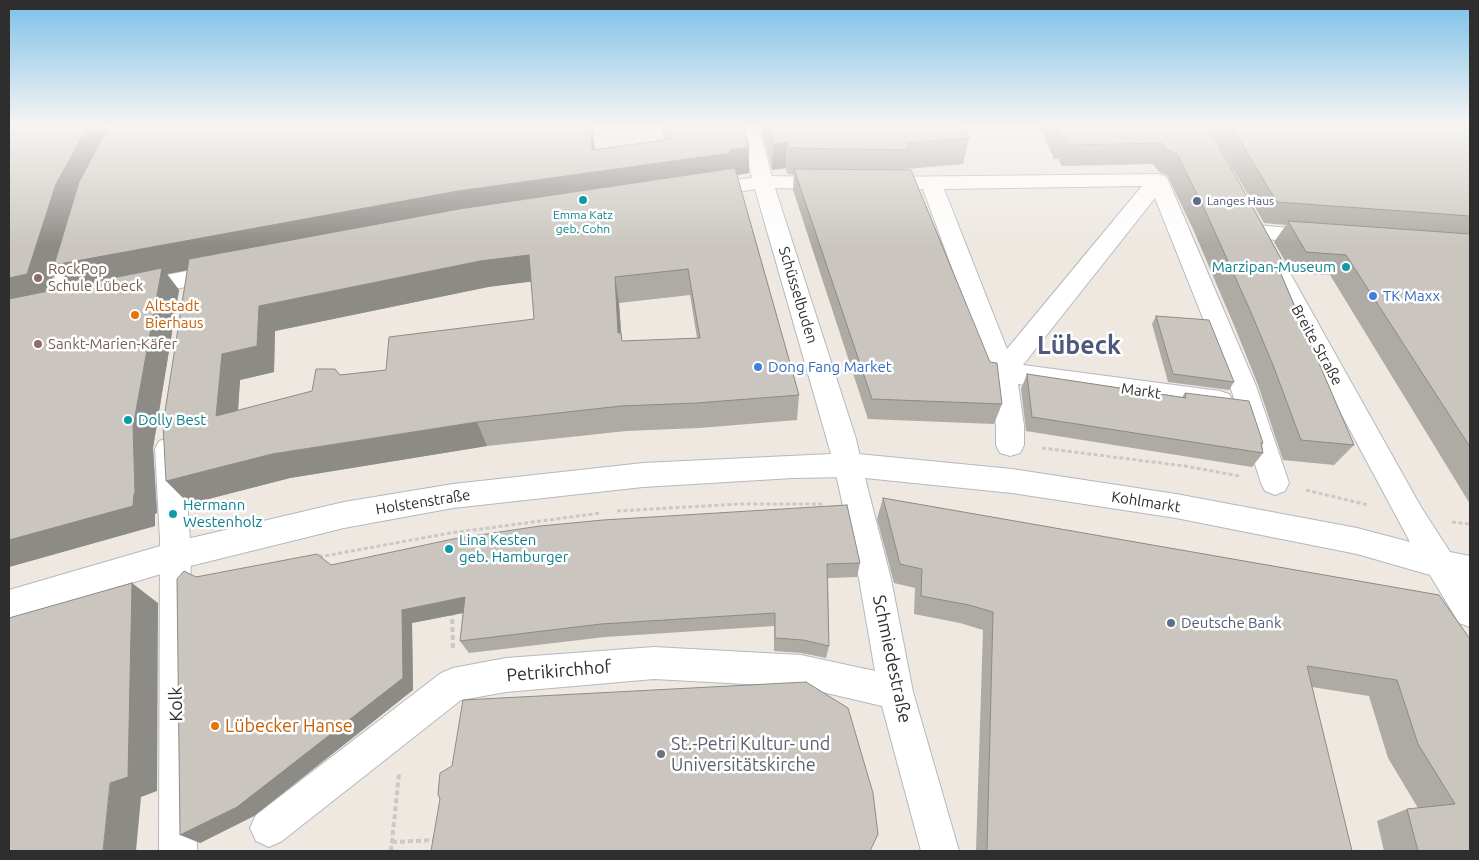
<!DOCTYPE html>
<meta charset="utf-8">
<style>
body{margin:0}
#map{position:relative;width:1479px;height:860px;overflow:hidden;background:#eee8e1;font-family:Ubuntu,sans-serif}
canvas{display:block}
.frame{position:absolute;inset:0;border:10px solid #2e2e2e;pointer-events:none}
</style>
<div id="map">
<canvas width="1479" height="860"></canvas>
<div class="frame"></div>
</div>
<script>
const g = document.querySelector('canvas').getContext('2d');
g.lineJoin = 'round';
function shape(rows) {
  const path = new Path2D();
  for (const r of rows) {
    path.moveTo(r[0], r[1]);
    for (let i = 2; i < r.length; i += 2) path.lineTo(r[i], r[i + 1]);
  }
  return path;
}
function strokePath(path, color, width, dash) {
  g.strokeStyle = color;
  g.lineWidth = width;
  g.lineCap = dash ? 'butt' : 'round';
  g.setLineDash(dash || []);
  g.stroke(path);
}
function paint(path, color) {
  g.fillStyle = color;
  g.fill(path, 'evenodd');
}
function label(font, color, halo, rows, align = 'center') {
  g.font = font + ' Ubuntu,sans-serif';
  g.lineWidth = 5;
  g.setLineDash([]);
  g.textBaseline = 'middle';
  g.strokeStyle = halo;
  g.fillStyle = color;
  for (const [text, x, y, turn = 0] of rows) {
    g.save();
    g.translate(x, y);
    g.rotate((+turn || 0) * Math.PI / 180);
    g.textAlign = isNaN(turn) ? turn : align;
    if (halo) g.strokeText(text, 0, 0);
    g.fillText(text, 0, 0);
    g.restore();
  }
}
const street = shape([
 [79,126,137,126,134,130,127,132,57,140,9,149,9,137,79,126],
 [1158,174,1165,176,1168,180,1256,386,1289,483,1285,491,1275,495,1265,491,1261,483,1230,386,1155,198,1023,365,1220,391,1229,394,1233,401,1229,408,1220,411,1018,384,1024,426,1024,445,1020,453,1010,456,1000,453,996,445,996,426,990,372,923,189,878,189,871,187,868,183,871,179,878,177,1158,174],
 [1142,186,1007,349,944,189,1142,186],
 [763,176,830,177,837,179,840,183,837,187,830,189,763,188,704,197,697,196,693,191,697,186,704,185,763,176],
 [1255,225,1316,230,1324,232,1327,237,1324,242,1316,244,1247,237,1244,232,1247,227,1255,225],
 [76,237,84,239,87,244,71,304,68,310,59,312,50,310,47,304,65,244,68,239,76,237],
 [1274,258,1282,261,1286,266,1421,507,1450,552,1470,556,1470,627,1459,623,1430,575,1357,554,1176,518,1012,493,865,478,891,579,913,692,959,851,921,851,882,706,801,687,654,679,506,692,461,700,282,841,269,847,256,841,250,828,256,815,441,673,453,668,506,658,654,647,801,655,875,671,859,579,834,465,838,457,848,453,1012,469,1176,494,1357,528,1410,542,1262,266,1266,261,1274,258],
 [223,264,231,266,235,272,231,278,135,297,127,295,123,289,127,283,135,281,223,264],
 [169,438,179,441,183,449,190,539,197,851,159,851,160,539,155,449,159,441,169,438]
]);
const secondary = shape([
 [740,126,759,126,773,182,856,439,862,465,858,473,848,477,793,478,643,487,453,508,344,528,174,570,9,620,9,590,174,542,344,502,453,484,643,463,831,454,753,182,740,126]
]);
strokePath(street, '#b4b8c0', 2);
strokePath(secondary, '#b4b8c0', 2);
strokePath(shape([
 [1042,448,1185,466,1239,476],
 [1306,490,1368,505],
 [617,511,739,504,823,504],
 [1452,522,1470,524],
 [319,557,450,533,601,513]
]), '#c9c9c9', 3, [4, 2.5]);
strokePath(shape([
 [319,557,322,556],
 [452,611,453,650],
 [392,842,437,840],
 [391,851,399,774]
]), '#c9c9c9', 4, [5, 3]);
paint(street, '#fff');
paint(secondary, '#fff');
paint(shape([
 [9,126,103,126,106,131,109,126,593,126,595,150,665,140,661,126,744,126,749,173,737,175,799,395,797,420,699,428,626,431,487,446,290,478,189,504,187,270,167,274,179,290,153,448,157,513,155,514,155,526,9,567],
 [56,267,73,286,49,291],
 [531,281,534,319,386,370,340,375,312,391,238,411,240,380,274,372,275,331,488,287],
 [690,295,697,338,622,341,619,303],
 [760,126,964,126,969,138,963,164,906,169,906,170,1002,404,994,424,868,419,793,190,794,175,788,174,785,168,772,170],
 [1040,126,1208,126,1285,266,1281,273,1354,445,1334,465,1283,460,1258,385,1236,330,1193,229,1167,175,1159,172,1153,164,1062,166,1058,159,1054,159],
 [1208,126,1470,126,1470,504,1330,275,1292,273,1274,242,1286,225,1264,223],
 [1156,316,1234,382,1229,390,1168,382,1152,324],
 [1027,374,1182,397,1185,393,1263,443,1262,445,1263,453,1252,467,1026,431,1021,389],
 [883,498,1439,595,1470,851,1384,851,1377,821,1407,809,1418,808,1388,758,1369,696,1312,687,1352,851,976,851,983,630,960,623,914,614,915,588,894,583,877,519],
 [860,563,857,577,828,578,829,646,826,658,801,653,774,651,774,626,605,637,469,653,460,641,463,613,412,623,413,690,254,816,200,843,196,577,331,565]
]), '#aeaaa4');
paint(shape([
 [88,126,103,126,110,135,592,150,591,126,593,126,596,172,749,147,749,173,467,217,167,274,179,290,153,448,157,513,155,514,155,526,9,567,9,540,77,291,56,267,48,296,9,305,9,278,56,184],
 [787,142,785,168,772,170,773,144],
 [529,255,536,281,488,287,275,331,274,372,240,380,236,441,216,416,222,354,259,306,480,261],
 [615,277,619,303,621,334,625,359,618,333],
 [477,422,487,446,290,478,189,504,166,481,272,454],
 [132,583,158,603,157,791,141,797,136,851,103,851],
 [465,597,473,611,412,623,413,690,254,816,200,843,180,835,402,610]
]), '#8d8b86');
const building = shape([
 [9,126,88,126,56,184,27,274,9,278,9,126],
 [109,126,591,126,592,150,671,139,667,126,744,126,749,147,730,150,731,153,458,191,54,265,79,182,109,126],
 [768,126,964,126,969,138,907,143,910,150,789,148,787,142,773,144,768,126],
 [1056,126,1208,126,1285,266,1277,265,1354,445,1301,440,1273,365,1250,310,1204,208,1177,154,1169,151,1162,143,1069,145,1065,138,1061,138,1056,126],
 [1231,126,1470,126,1470,216,1277,202,1231,126],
 [735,168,799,395,697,403,621,406,477,422,272,454,166,481,163,424,189,259,459,209,735,168],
 [529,255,534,319,389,337,386,370,340,375,335,369,316,369,312,391,216,416,222,354,257,346,259,306,480,261,529,255],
 [688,269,700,338,622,341,621,333,618,333,615,277,688,269],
 [794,169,911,170,990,362,997,363,1002,404,872,399,794,169],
 [1288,221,1470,234,1470,447,1346,255,1306,252,1288,221],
 [162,268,133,427,135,493,134,494,133,506,9,540,9,299,162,268],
 [1156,316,1209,320,1234,382,1173,374,1156,316],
 [1027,374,1186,398,1185,393,1249,401,1263,443,1261,443,1263,453,1032,417,1027,374],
 [883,498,1439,595,1470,639,1470,851,1418,851,1407,809,1455,804,1418,744,1397,680,1307,666,1352,851,987,851,993,612,969,605,921,596,922,569,900,564,883,498],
 [847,505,860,563,827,564,829,646,803,640,775,638,775,613,601,624,460,641,465,597,402,610,403,678,237,807,180,835,177,579,184,571,196,577,317,554,331,565,453,539,540,526,603,520,847,505],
 [132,583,128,777,110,783,103,851,9,851,9,618,132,583],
 [806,682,848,708,873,793,878,834,870,851,431,851,440,799,438,794,440,773,452,766,463,700,806,682]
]);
paint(building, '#cac6bf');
strokePath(building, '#8d8b86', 1);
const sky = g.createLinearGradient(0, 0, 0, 246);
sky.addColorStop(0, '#7cc0e9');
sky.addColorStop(0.51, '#f7f5f2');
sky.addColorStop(1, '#f7f5f200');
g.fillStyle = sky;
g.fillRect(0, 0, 1479, 246);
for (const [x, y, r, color] of [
 [583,200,5,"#0f9aa8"],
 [1197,201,5,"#5c6f8a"],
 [1346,267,5,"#0f9aa8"],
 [38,278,5,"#8d6e63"],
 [1373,296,5,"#3f7fe0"],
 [135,315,5,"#e8710a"],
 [38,344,5,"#8d6e63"],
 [758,367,5,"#3f7fe0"],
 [128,420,5,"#0f9aa8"],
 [173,514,5,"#0f9aa8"],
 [449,549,5,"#0f9aa8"],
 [1171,623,5,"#5c6f8a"],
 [215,726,5,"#e8710a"],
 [661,754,5,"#6b7280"]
]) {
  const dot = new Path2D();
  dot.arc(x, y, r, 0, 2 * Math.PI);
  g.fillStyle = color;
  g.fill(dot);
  strokePath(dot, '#fff', 2);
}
label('12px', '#4e5e75', '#fff', [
 ["Langes Haus",1207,201]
], 'left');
label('12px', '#0d838f', '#fff', [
 ["Emma Katz",583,215],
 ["geb. Cohn",583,229]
]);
label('15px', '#0d838f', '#fff', [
 ["Marzipan-Museum",1336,267,"right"],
 ["Dolly Best",138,420],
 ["Hermann",183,505],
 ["Westenholz",183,522],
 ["Lina Kesten",459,540],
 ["geb. Hamburger",459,557]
], 'left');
label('15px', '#785e54', '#fff', [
 ["RockPop",48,269],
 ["Schule Lübeck",48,286],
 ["Sankt-Marien-Käfer",48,344]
], 'left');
label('15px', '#2e2e2e', '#fff', [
 ["Schüsselbuden",798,295,73],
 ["Breite Straße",1317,345,61],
 ["Markt",1141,391,8],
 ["Holstenstraße",423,502,-9],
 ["Kohlmarkt",1146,502,9]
]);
label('15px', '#366cbe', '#fff', [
 ["TK Maxx",1383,296],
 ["Dong Fang Market",768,367]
], 'left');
label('15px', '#c56008', '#fff', [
 ["Altstadt",145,306],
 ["Bierhaus",145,323]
], 'left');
label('15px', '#4e5e75', '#fff', [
 ["Deutsche Bank",1181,623]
], 'left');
label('18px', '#2e2e2e', '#fff', [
 ["Schmiedestraße",892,659,78],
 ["Petrikirchhof",559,671,-5],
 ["Kolk",176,704,-91]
]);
label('18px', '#c56008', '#fff', [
 ["Lübecker Hanse",225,726]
], 'left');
label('18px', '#5b616d', '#fff', [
 ["St.-Petri Kultur- und",671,744],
 ["Universitätskirche",671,765]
], 'left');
label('bold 25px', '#4f597d', '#fff', [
 ["Lübeck",1079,346]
]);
</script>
